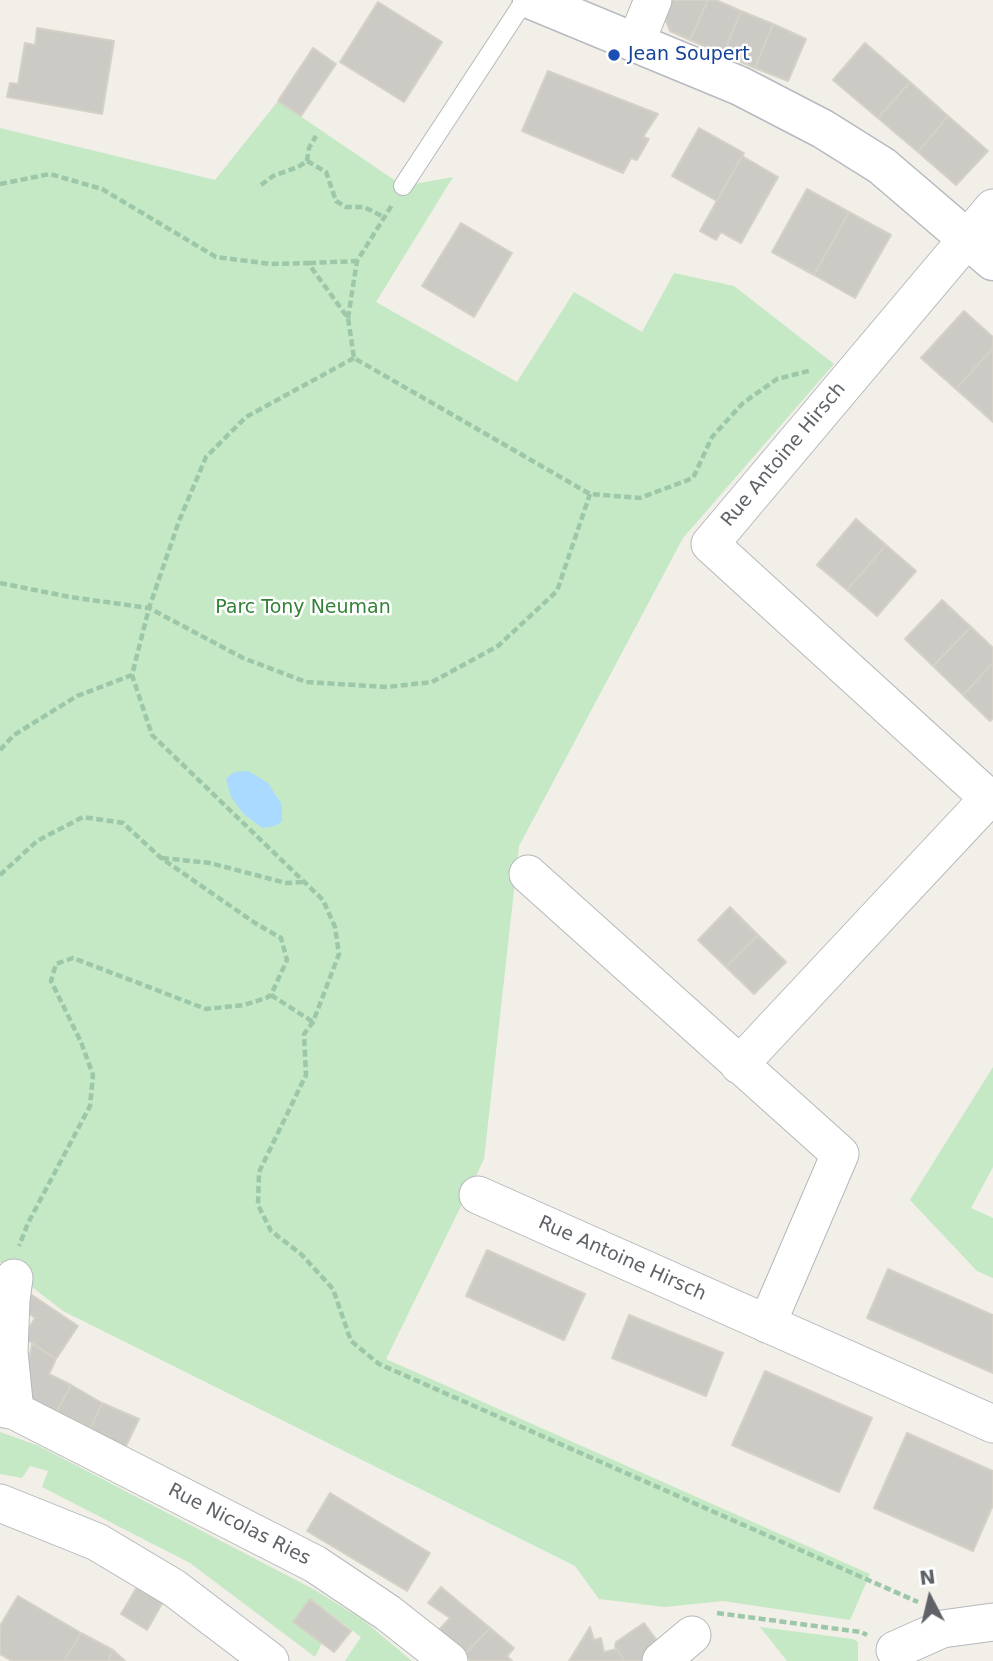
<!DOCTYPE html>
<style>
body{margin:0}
#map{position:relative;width:993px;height:1661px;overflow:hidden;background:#f1efe8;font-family:"DejaVu Sans",sans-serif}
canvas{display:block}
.north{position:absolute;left:895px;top:1563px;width:70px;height:70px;-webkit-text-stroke:5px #fff;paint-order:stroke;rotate:353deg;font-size:19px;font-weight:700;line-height:28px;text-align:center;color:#5f6368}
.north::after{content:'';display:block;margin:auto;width:24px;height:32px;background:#5f6368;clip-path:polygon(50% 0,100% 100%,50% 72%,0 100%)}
</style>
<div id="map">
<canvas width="993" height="1661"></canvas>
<div class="north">N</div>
</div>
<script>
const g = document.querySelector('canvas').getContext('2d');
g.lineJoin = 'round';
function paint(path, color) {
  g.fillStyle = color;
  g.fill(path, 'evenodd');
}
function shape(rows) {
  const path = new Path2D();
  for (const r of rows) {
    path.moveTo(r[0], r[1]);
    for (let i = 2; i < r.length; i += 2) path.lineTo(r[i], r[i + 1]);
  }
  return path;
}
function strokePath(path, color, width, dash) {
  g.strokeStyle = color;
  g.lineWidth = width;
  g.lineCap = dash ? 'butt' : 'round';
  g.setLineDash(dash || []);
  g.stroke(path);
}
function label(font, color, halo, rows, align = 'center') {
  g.font = font + ' "DejaVu Sans",sans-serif';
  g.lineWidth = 5;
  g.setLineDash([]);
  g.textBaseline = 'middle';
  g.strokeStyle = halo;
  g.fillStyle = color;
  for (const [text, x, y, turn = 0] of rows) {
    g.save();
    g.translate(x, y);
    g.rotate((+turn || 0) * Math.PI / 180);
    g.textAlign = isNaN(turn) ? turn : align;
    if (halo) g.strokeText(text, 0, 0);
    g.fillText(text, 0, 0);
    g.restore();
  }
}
paint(shape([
 [278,101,403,186,453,177,376,302,517,382,574,292,642,332,674,273,734,286,834,364,683,538,519,846,484,1159,386,1359,870,1574,850,1620,723,1601,665,1607,599,1599,575,1566,63,1311,0,1262,0,128,215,180],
 [993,1067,993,1167,971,1208,993,1218,993,1278,977,1271,910,1200],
 [0,1432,39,1446,315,1590,363,1620,412,1661,345,1661,361,1637,311,1599,294,1622,322,1643,315,1657,190,1563,42,1487,48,1471,30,1466,22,1478,0,1474],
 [760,1627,853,1639,858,1642,858,1661,787,1661]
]), '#c5e8c5');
paint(shape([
 [248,771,268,783,282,805,282,821,275,826,262,828,243,813,231,797,226,779,234,772]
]), '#aadaff');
const building = shape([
 [671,0,708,0,690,40,670,31,664,16,671,0],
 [708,0,716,0,741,11,723,54,690,40,708,0],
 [378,2,442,42,404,102,340,62,378,2],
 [741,11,773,24,755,68,723,54,741,11],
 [773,24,806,39,788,81,755,68,773,24],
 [37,28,114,41,102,114,7,97,10,83,18,84,25,43,35,45,37,28],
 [865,43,910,82,878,118,833,80,865,43],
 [313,48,336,64,301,116,278,101,313,48],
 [548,71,658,114,643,137,649,139,637,160,631,158,623,173,522,131,548,71],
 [910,82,948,116,918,152,878,118,910,82],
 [948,116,988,151,956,185,918,152,948,116],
 [699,128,744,153,717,201,672,176,699,128],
 [742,156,778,177,741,243,721,232,716,240,700,231,742,156],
 [807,189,849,212,814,275,772,252,807,189],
 [849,212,891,235,855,298,814,275,849,212],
 [461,223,512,253,474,317,422,286,461,223],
 [964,311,993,337,993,348,956,389,921,358,964,311],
 [993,348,993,422,956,389,993,348],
 [856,519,886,545,847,590,817,565,856,519],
 [886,545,916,571,877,616,847,590,886,545],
 [942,600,971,627,933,666,905,639,942,600],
 [971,627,993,648,993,663,963,695,933,666,971,627],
 [993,663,993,718,990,721,963,695,993,663],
 [730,907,758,935,726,967,698,940,730,907],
 [758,935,786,962,754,994,726,967,758,935],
 [487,1250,585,1294,564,1340,466,1296,487,1250],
 [888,1269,993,1315,993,1373,867,1318,888,1269],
 [20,1287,78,1326,56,1359,20,1335,25,1326,29,1328,35,1318,17,1305,20,1287],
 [629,1315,723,1353,706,1396,612,1358,629,1315],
 [32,1344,56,1359,49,1374,71,1385,56,1413,22,1394,32,1344],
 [765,1371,872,1418,839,1492,732,1445,765,1371],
 [71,1385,102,1403,90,1430,56,1413,71,1385],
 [102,1403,139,1419,125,1448,90,1430,102,1403],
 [907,1433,993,1471,993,1505,973,1551,874,1508,907,1433],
 [330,1493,430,1553,407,1591,307,1531,330,1493],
 [137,1587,163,1602,147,1630,121,1614,137,1587],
 [441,1587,490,1628,464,1655,437,1632,450,1618,428,1603,441,1587],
 [18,1596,81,1633,64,1661,12,1661,0,1654,0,1626,18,1596],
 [310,1599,351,1631,334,1652,293,1622,310,1599],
 [644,1623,661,1646,643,1661,625,1661,615,1647,616,1642,644,1623],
 [590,1627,594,1640,601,1638,604,1652,617,1649,625,1661,569,1661,590,1627],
 [490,1628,514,1648,507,1656,512,1661,471,1661,464,1655,490,1628],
 [81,1633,113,1650,108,1661,64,1661,81,1633],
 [113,1650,125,1661,108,1661,113,1650]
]);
paint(building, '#cccac5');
strokePath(building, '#d6d1c6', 2);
const service = shape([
 [403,186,525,0]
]);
const minor = shape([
 [636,42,653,0],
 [993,208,710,544,993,802],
 [528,874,840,1154,767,1324],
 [739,1065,989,798],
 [478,1195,993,1424],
 [14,1278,11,1300,9,1352,15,1411],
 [0,1408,15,1411,315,1564,388,1613,449,1661],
 [0,1503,97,1542,174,1588,270,1661],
 [895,1650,942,1629,993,1622],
 [661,1661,692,1635]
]);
const secondary = shape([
 [532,0,740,86,823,129,882,166,993,261]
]);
strokePath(service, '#b5b8bc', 20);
strokePath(minor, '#b5b8bc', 39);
strokePath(secondary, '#b6babf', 41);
strokePath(shape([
 [307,161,309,148,316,136],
 [0,184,50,174,102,189,216,257,271,264,308,263,348,318,354,358,590,494,640,498,693,478,712,437,743,403,777,379,812,370],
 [261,185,273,176,298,167,307,161,326,172,336,201,346,207,364,207,384,217],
 [309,263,357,261],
 [348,318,357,261,392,205],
 [354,358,246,417,206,457,179,521,149,608,132,675,152,735,323,900,335,927,339,954,313,1022,304,1034,306,1075,259,1172,258,1205,271,1231,301,1254,333,1289,351,1341,379,1364,918,1602],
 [0,583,70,597,149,608,243,658,306,682,387,687,432,682,498,646,557,591,590,494],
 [0,750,14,735,77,696,132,675],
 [162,858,210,863,286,883,304,882],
 [0,875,37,841,83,817,123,823,161,858,255,923,281,938,287,960,271,995,266,998,244,1005,206,1009,73,958,56,964,51,981,81,1042,93,1075,90,1106,28,1223,19,1246],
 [271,995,313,1022],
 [717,1613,861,1632,867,1635]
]), '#9cc7a9', 4.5, [7, 3.5]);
strokePath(service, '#fff', 18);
strokePath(minor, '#fff', 37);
strokePath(secondary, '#fff', 38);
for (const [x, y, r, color] of [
 [614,55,7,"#1a4fb4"]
]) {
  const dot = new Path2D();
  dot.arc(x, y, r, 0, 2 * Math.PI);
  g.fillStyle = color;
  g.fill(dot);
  strokePath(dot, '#fff', 2.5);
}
label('19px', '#164399', '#fff', [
 ["Jean Soupert",628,55]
], 'left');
label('19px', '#5f6368', '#fff', [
 ["Rue Antoine Hirsch",784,455,-50],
 ["Rue Antoine Hirsch",622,1259,24],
 ["Rue Nicolas Ries",239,1525,27]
]);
label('19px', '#348238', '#fff', [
 ["Parc Tony Neuman",303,608]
]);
</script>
